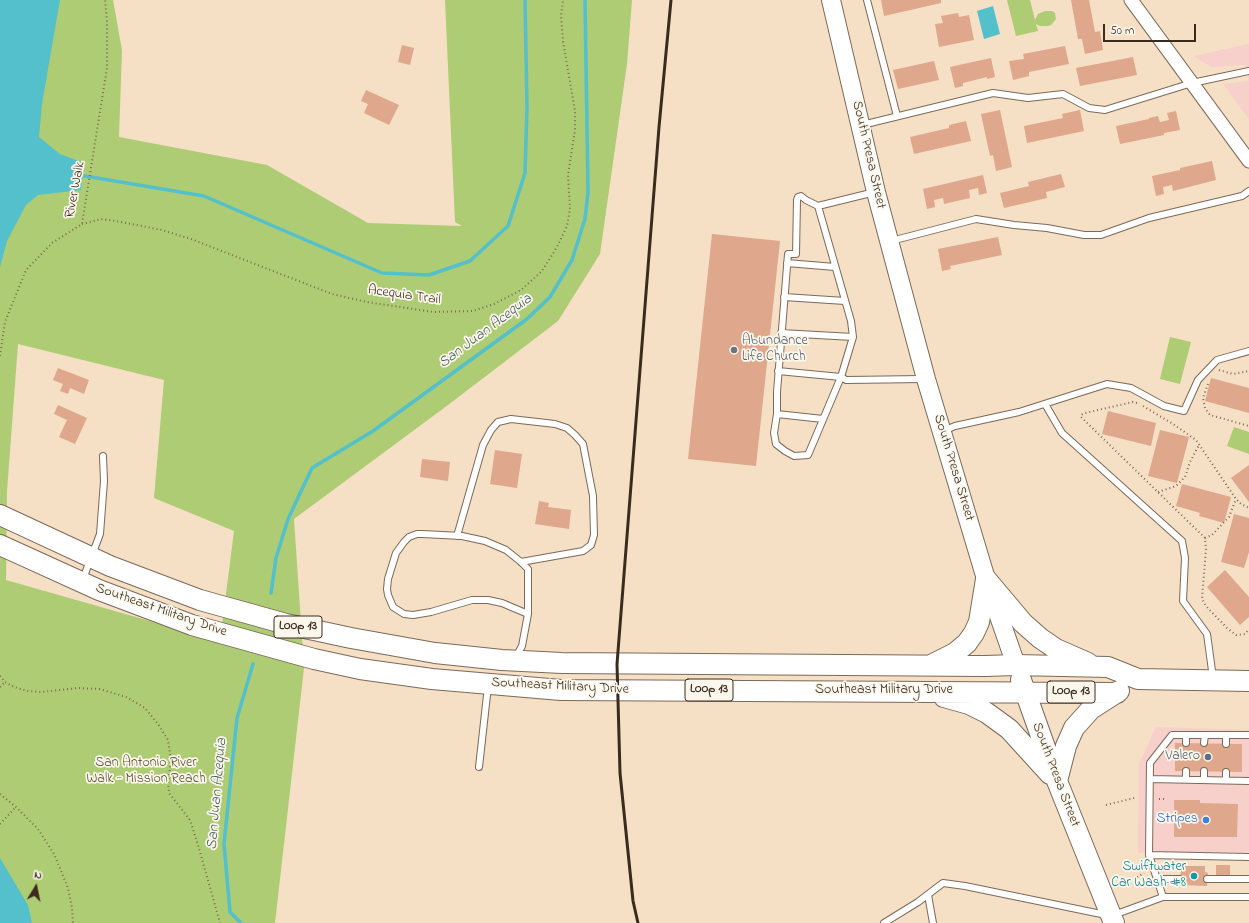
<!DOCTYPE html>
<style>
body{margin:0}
#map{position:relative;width:1249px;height:923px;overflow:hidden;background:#f5dfc5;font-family:"Indie Flower",sans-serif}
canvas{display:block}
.north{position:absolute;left:16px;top:867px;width:40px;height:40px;-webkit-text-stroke:3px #fbf7ec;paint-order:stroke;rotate:10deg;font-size:11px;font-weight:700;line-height:16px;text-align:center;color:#3b2a1e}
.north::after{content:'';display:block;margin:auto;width:14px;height:18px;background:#3b2a1e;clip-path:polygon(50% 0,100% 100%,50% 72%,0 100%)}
.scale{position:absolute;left:1103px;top:24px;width:93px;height:18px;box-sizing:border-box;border:2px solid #3b2a1e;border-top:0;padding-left:5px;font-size:12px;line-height:14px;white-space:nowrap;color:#3b2a1e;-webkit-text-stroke:3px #fbf7ec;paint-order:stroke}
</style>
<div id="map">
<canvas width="1249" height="923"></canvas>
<div class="north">N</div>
<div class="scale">50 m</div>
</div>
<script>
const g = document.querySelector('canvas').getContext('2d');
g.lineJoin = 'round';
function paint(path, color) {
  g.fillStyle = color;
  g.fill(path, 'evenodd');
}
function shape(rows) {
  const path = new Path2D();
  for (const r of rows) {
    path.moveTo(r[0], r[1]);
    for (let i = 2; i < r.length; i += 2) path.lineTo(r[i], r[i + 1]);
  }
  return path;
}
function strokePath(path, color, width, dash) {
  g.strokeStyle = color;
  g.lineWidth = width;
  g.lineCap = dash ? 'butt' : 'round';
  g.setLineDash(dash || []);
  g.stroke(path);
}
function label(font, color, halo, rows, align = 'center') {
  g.font = font + ' "Indie Flower",sans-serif';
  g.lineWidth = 3.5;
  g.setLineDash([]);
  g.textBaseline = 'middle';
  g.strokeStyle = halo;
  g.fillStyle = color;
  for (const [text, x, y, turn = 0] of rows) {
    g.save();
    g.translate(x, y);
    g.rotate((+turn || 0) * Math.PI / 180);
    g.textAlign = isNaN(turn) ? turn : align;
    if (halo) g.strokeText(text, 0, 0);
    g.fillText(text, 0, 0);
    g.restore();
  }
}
paint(shape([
 [1249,44,1249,119,1223,84,1249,81,1245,65,1211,67,1194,56],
 [1156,727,1249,730,1249,852,1138,853,1139,764]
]), '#f7d0cb');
paint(shape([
 [0,0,113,0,122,50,119,137,267,165,368,223,462,226,455,222,445,0,632,0,627,64,600,254,558,321,448,405,294,519,304,668,275,923,0,923],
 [18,344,164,380,154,498,234,531,220,641,6,580,7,491],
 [1007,0,1030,0,1035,20,1038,14,1045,11,1052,11,1055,13,1056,19,1051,25,1048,26,1040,26,1036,24,1038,31,1016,36],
 [1170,337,1191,342,1180,384,1160,379],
 [1234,427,1249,432,1249,454,1227,446]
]), '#aecc73');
paint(shape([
 [0,0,60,0,42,104,39,137,60,154,84,163,81,190,38,195,26,205,7,241,0,267],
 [993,6,1000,34,984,39,977,11],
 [0,858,28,905,32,923,0,923]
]), '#53c0cc');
strokePath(shape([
 [79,175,204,196,382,273,429,275,470,261,508,226,525,173,527,107,525,0],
 [271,593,276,558,288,519,312,468,373,431,527,319,550,297,572,260,585,219,588,192,585,0],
 [241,923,230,912,224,844,237,718,253,664]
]), '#53c0cc', 3.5);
paint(shape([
 [881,0,941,0,941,3,884,16],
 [1071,0,1089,0,1095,32,1100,31,1103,50,1085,54,1082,39,1078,39],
 [958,13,959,17,969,15,974,40,939,47,935,24,943,23,941,16],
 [402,45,414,48,410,65,398,62],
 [1065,46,1069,64,1029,72,1029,76,1013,80,1009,61,1024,59,1023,54],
 [1133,57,1137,75,1080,86,1076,68],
 [991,58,995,77,987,79,987,77,963,83,963,86,955,88,950,67],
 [934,61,939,80,898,89,893,70],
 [366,90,399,105,389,125,364,113,368,104,361,101],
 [1000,110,1012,167,996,171,993,155,990,156,981,114],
 [1080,110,1084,131,1027,143,1024,126,1063,118,1062,114],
 [1176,111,1180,130,1164,133,1164,135,1120,144,1116,126,1149,119,1149,118,1158,116,1160,122,1169,120,1167,113],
 [966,121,971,141,914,154,910,137,949,128,949,125],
 [1212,161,1216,180,1173,191,1172,185,1163,187,1164,194,1156,196,1152,176,1180,170,1180,168],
 [1061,174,1065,187,1046,192,1047,198,1004,208,1000,193,1029,186,1028,182],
 [983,175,987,193,979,195,978,188,969,190,970,198,944,204,943,198,934,200,935,207,927,209,923,189],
 [712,234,780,241,756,466,688,459],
 [998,237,1002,255,950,266,951,269,942,271,938,249],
 [58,368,89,380,84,394,70,388,68,394,60,391,63,384,53,380],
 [1211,378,1249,388,1249,413,1205,401],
 [58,405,87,418,75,444,59,437,67,420,54,414],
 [1108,411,1156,423,1151,446,1102,434],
 [1160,430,1189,437,1177,483,1148,476],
 [495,450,522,454,517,488,490,484],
 [422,459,450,462,448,481,420,477],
 [1249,465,1249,502,1231,478],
 [1182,484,1231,497,1224,523,1199,516,1200,513,1176,506],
 [539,501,549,503,548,507,571,510,569,529,535,524],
 [1234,514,1249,518,1249,552,1244,568,1221,562],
 [1225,570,1249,597,1249,617,1240,625,1207,587],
 [1175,743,1242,744,1242,772,1175,771],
 [1174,800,1200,800,1200,803,1238,804,1237,837,1174,837],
 [1216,865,1230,865,1230,876,1216,875],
 [1181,866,1205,866,1205,872,1208,873,1207,886,1180,885]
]), '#dfa78b');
const service = shape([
 [867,0,897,116],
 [862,125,993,93,1028,98,1063,94,1089,108,1105,110,1192,83,1249,71],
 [875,192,818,206,851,321,853,337,841,377,846,380,924,379],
 [891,241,976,219,1014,225,1047,228,1084,235,1101,235,1149,218,1242,196,1249,191],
 [787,263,835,267],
 [784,297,845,301],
 [781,333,853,337],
 [778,371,841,377,808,455,794,456,785,451,776,444,774,433,777,414,777,392,788,254,796,254,797,200,798,197,801,196,806,200,818,206],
 [1045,404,1062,433,1182,541,1185,558,1183,601,1207,634,1213,678],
 [777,414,823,419],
 [943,431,955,426,1019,412,1107,384,1131,388,1164,406,1184,411,1198,380,1217,360,1249,351],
 [457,536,483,445,491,430,498,422,511,419,555,424,567,428,575,435,583,444,593,496,594,535,591,545,583,551,521,562],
 [83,579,100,534,104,481,103,456],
 [516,657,522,646,528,614,528,569,521,562,506,550,485,541,462,536,422,534,417,534,409,537,404,542,396,553,388,579,387,589,388,595,393,607,404,614,413,615,431,612,472,600,488,600,502,603,528,614],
 [1186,743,1186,735],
 [1204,743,1205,735],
 [1226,744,1226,735],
 [479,767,488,686],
 [1150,779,1249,781],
 [1186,779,1186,771],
 [1204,780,1204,771],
 [1226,780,1226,772],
 [1149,855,1249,857],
 [1158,879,1180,879],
 [1207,879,1249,879],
 [928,895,933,923],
 [1163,897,1249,897],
 [884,923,918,902,943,883,965,886,1111,916,1163,897,1149,855,1150,763,1172,735,1249,735]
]);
const minor = shape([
 [1131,0,1249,161]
]);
const secondary = shape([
 [831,0,876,192,926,379,986,579,1016,665]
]);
const primary = shape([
 [0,515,110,566,200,600,286,624,351,638,435,653,502,660,562,663,985,666,1016,665,1108,667,1138,679,1249,681],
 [0,545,99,590,192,625,314,659,360,669,432,679,561,690,1117,693],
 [986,579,1023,623,1040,638,1056,649,1088,663],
 [933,664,955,653,967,643,974,633,979,622,986,579],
 [1021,680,1057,781,1114,923],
 [944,697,969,704,987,713,1009,729,1050,774],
 [1057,781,1066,746,1074,728,1091,709,1119,691]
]);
strokePath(service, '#7c6958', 8);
strokePath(minor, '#7c6958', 15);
strokePath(secondary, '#7c6958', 20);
strokePath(primary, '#7c6958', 22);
strokePath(shape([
 [82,224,101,219,116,221,162,230,191,239,332,294,367,302,433,312,473,311,494,304,521,290,542,271,557,247,567,226,570,209,568,175,575,130,575,111,563,41,561,16,563,0],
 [0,356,5,322,26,270,52,243,82,224,107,68,107,20,105,0],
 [1219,370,1233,374,1249,371],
 [1208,384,1203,398,1205,408,1210,415,1249,426],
 [1137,403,1133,402,1085,413,1081,415,1081,417,1205,538,1206,549,1202,599,1206,606,1227,628,1236,635,1245,634,1249,629],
 [1143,406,1173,424,1196,440,1236,499,1241,504,1249,508],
 [1158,492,1176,486,1185,477,1190,462,1199,445],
 [1205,538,1212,535,1229,517,1236,499],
 [0,676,5,682,14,687,27,691,41,692,78,688,100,689,126,697,145,708,158,724,168,740,171,760,168,784,169,793,190,820,198,845,220,923],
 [0,687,5,682],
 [0,794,16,807,38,829,54,854,68,888,72,908,73,923],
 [1159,799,1166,799],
 [1106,805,1134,798],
 [0,824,16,807],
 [1137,877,1144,873]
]), '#7c6958', 2, [1, 3]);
strokePath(service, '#fff', 6);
strokePath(minor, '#fff', 13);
strokePath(secondary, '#fff', 18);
strokePath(primary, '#fff', 20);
strokePath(shape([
 [638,923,633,901,620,773,617,664,659,127,671,0]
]), '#3b2a1e', 3);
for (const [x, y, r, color] of [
 [734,350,4,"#6b7280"],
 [1208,757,4,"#5c6f8a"],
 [1206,820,4,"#3f7fe0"],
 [1194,876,4,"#0f9aa8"]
]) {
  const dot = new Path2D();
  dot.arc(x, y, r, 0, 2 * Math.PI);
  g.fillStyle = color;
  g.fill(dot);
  strokePath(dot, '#fbf7ec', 1.5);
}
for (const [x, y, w] of [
 [298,627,48],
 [709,690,48],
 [1071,692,48]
]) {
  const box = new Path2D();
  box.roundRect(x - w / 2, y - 11, w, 22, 3);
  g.fillStyle = '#fbf7ec';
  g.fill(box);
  strokePath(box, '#3b2a1e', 1);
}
label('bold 13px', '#3b2a1e', null, [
 ["Loop 13",298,627],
 ["Loop 13",709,690],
 ["Loop 13",1071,692]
]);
label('14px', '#3b2a1e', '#fbf7ec', [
 ["South Presa Street",868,155,77],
 ["River Walk",76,190,-79],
 ["Acequia Trail",404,296,8],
 ["South Presa Street",953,468,73],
 ["Southeast Military Drive",161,611,19],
 ["Southeast Military Drive",560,687,3],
 ["Southeast Military Drive",884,691],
 ["South Presa Street",1055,775,69]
]);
label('14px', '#5b616d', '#fbf7ec', [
 ["Abundance",742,342],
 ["Life Church",742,358]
], 'left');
label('14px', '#4e5e75', '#fbf7ec', [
 ["Valero",1200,757]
], 'right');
label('14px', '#585233', '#fbf7ec', [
 ["San Antonio River",146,764],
 ["Walk - Mission Reach",146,780]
]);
label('14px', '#366cbe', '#fbf7ec', [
 ["Stripes",1198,820]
], 'right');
label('14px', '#0d838f', '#fbf7ec', [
 ["Swiftwater",1186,868],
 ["Car Wash #8",1186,884]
], 'right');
label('italic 15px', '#435e5b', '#fbf7ec', [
 ["San Juan Acequia",486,332,-37],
 ["San Juan Acequia",218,794,-85]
]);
</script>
